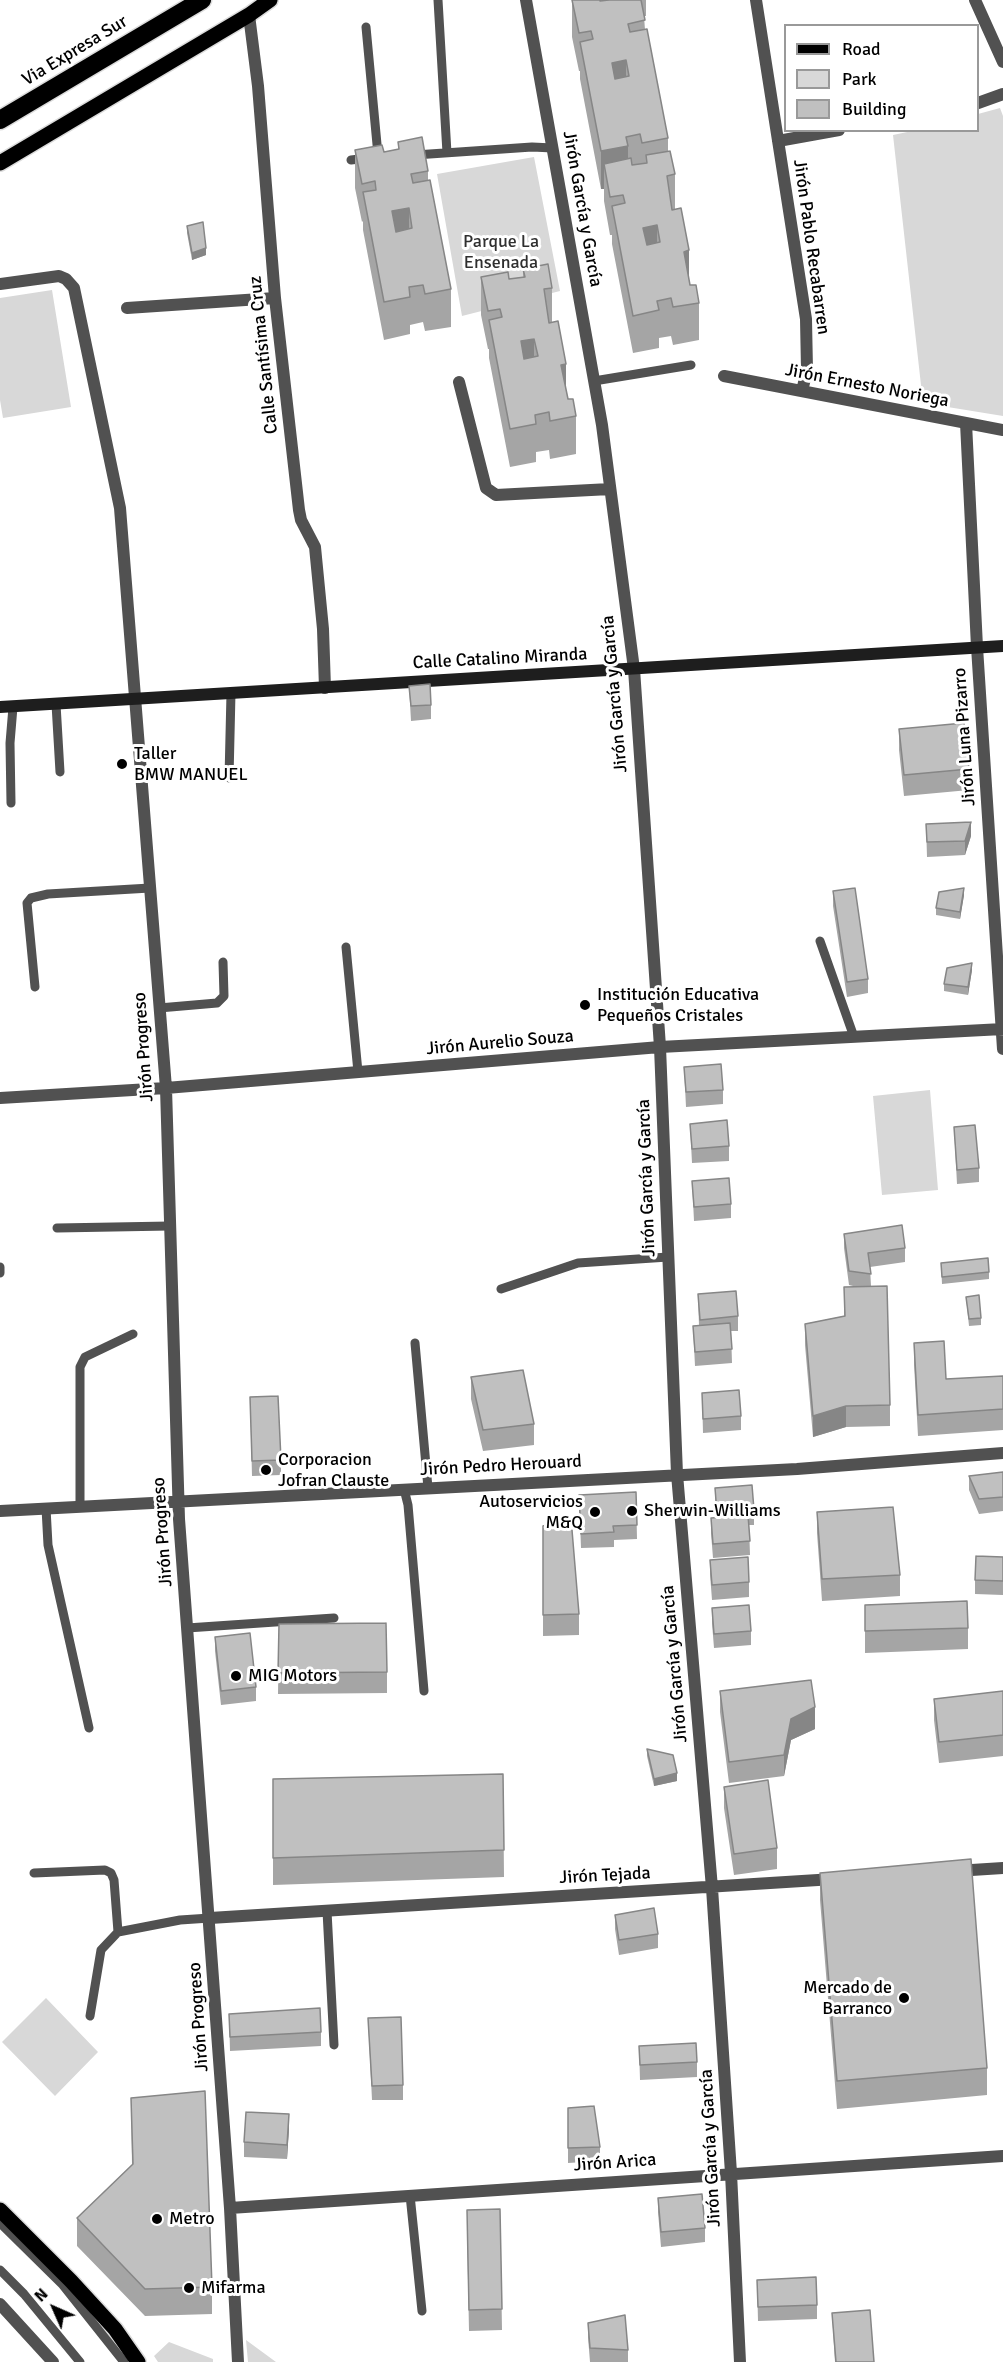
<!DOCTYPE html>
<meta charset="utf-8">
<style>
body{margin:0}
#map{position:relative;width:1003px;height:2362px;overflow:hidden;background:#fff;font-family:Signika,sans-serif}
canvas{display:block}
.legend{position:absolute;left:784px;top:24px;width:195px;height:108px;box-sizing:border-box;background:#fff;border:2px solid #999;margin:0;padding:8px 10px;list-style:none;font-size:18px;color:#000}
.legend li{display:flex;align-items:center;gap:12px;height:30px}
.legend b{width:30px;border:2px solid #999}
.north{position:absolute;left:24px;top:2278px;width:60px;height:60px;-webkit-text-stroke:4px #fff;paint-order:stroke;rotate:315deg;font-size:16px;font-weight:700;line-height:24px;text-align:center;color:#000}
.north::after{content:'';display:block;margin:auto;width:21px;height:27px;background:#000;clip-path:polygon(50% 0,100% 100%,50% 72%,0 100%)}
</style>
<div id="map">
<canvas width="1003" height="2362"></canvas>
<ul class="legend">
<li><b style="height:8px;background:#000"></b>Road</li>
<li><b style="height:16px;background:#d8d8d8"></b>Park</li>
<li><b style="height:16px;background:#c0c0c0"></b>Building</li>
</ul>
<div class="north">N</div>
</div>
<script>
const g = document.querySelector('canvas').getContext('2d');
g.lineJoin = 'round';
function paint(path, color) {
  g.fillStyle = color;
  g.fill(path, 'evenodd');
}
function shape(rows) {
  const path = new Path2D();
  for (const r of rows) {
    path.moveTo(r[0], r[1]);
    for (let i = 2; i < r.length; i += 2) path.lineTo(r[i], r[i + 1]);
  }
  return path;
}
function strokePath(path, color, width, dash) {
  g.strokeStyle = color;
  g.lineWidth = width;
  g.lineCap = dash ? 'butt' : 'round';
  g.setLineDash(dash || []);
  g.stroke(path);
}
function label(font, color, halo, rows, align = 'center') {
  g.font = font + ' Signika,sans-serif';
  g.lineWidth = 6;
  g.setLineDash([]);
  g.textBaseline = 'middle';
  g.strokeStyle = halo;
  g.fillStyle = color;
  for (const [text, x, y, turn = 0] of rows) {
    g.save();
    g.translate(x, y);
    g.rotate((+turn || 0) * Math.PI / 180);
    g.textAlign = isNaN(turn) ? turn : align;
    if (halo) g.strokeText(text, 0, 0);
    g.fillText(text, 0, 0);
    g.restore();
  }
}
paint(shape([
 [1000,108,1003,116,1003,416,923,403,893,135,912,131,978,130,978,114],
 [534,157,560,291,462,316,437,174],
 [52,290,71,407,3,418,0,400,0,298],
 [930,1090,938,1190,882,1195,873,1096],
 [46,1998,98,2052,55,2096,2,2042],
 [246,2340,276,2362,248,2362],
 [169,2342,213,2359,213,2362,158,2362,154,2356]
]), '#d8d8d8');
const primary = shape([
 [0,163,249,15,270,0],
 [0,2210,71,2281,115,2329,138,2362]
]);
const highway = shape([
 [0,120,202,0]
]);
strokePath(primary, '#dbdbdb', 18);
strokePath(highway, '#dbdbdb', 21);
strokePath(shape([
 [438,0,447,153],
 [366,27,378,155],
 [415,155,532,147,553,148],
 [351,160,368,158],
 [594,381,691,365],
 [56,704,60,772],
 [229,778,231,693],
 [11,803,10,743,13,707],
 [820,941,854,1037],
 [346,947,358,1072],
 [35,987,27,903,31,898,48,894,150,888],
 [159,1008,217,1003,224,996,223,962],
 [57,1228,170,1226],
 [0,1267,0,1273],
 [501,1289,578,1263,668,1257],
 [415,1343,428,1488],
 [404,1489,408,1505,424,1691],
 [80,1506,80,1367,85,1357,133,1334],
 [46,1508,48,1545,89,1728],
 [187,1628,334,1618],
 [34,1873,105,1870,111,1873,114,1880,118,1932],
 [327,1911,334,2045],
 [90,2016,101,1950,118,1932,180,1920,210,1918],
 [410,2195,422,2311],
 [0,2223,62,2284,124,2362],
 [0,2270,24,2294,80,2362]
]), '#515151', 9);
strokePath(shape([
 [526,0,602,425,634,669,660,1047,677,1474,712,1888,731,2173,740,2362],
 [756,0,806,319,807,370,802,391],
 [975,0,1003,62],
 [249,15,258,86,275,298,299,510,301,520,315,547,323,629,325,688],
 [978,103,1003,94],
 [778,141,839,130],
 [0,284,59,276,66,279,74,288,120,508,166,1088,179,1519,230,2208,238,2362],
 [127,308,275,298],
 [724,376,1003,430],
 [459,382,486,488,496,495,610,489],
 [966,423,977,647,1003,1049],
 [0,1098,166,1088,660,1047,1003,1029],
 [0,1511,797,1469,1003,1453],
 [956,1871,1003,1868],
 [210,1918,834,1879],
 [230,2208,1003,2156],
 [0,2304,53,2362]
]), '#515151', 12);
strokePath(shape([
 [0,707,1003,646]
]), '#1e1e1e', 12);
strokePath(primary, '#000', 15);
strokePath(highway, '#000', 18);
paint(shape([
 [572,0,646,0,646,16,644,16,645,30,668,138,668,151,675,174,675,209,690,285,699,303,699,340,673,345,671,336,659,338,659,348,633,353,612,244,612,235,610,235,604,201,604,189,601,189,580,79,580,71,579,71,572,37],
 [398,142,428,171,428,180,451,289,451,327,425,331,423,322,410,325,410,334,384,340,363,230,363,221,362,222,355,188,355,150,384,152,398,150],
 [187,226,206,255,192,260,187,233],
 [523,269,552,288,552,323,568,399,576,416,576,454,550,459,549,450,536,452,536,462,510,467,489,358,489,349,488,349,481,315,481,277,509,279,523,277],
 [409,686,431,705,431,719,411,721],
 [899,729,969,769,969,790,904,796,899,750],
 [926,824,971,836,965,855,927,857],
 [833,891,868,979,868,993,847,997,833,906],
 [964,895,960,919,936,915,936,908],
 [972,970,968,995,944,991,944,984],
 [684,1067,723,1090,723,1104,686,1107],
 [690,1124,729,1146,729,1161,692,1163],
 [954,1127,979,1168,979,1182,957,1184],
 [692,1181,731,1204,731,1218,694,1221],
 [844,1234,905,1248,905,1262,870,1267,871,1286,890,1405,890,1426,846,1427,813,1437,805,1345,805,1324,844,1316,844,1287,857,1287,849,1285,844,1248],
 [941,1263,989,1272,989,1279,942,1284],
 [698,1294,738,1316,738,1331,731,1331,732,1363,695,1366,693,1326,699,1326],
 [966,1297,981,1318,981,1325,969,1326],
 [914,1343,946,1379,1003,1376,1003,1430,918,1436,914,1364],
 [471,1377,534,1424,534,1445,483,1451,471,1399],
 [702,1393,741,1416,741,1430,703,1433],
 [250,1397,281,1460,281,1475,252,1476],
 [969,1476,1003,1477,1003,1511,979,1514,969,1490],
 [715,1488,754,1510,754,1525,749,1525,750,1555,713,1558,711,1533,711,1518,716,1518],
 [636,1492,637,1539,614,1540,614,1547,581,1548,579,1495],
 [817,1512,900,1575,900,1596,822,1601,817,1533],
 [543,1526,579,1614,579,1635,543,1636],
 [1003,1557,1003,1595,975,1594,975,1580],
 [710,1560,749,1582,749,1597,712,1600,710,1574],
 [865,1605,968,1628,968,1649,865,1653],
 [712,1608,751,1631,751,1645,714,1648,712,1623],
 [279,1624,387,1672,387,1693,278,1694],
 [215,1637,256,1687,256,1701,221,1705,215,1651],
 [720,1691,815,1729,791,1740,784,1776,729,1783,720,1712],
 [1003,1691,1003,1756,939,1763,934,1720,934,1699],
 [647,1749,677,1781,654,1786,647,1756],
 [503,1774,504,1877,273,1885,273,1779],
 [724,1787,777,1848,777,1869,734,1875,724,1808],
 [820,1873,987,2068,987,2095,837,2109,820,1900],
 [615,1915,658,1934,658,1948,619,1955,615,1929],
 [229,2014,321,2032,321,2046,230,2051],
 [368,2018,403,2085,403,2100,372,2100],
 [639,2046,697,2062,697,2077,640,2080],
 [131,2098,212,2287,212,2314,145,2316,77,2246,77,2218,132,2165],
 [568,2108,600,2147,600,2161,568,2163],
 [289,2128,287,2159,244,2157,244,2142],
 [658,2198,705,2228,705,2242,661,2247,658,2212],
 [500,2209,502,2330,469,2331,467,2231],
 [757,2280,817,2305,817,2319,758,2321],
 [832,2313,874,2362,835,2362],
 [588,2323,628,2350,628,2362,590,2362,588,2337]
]), '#a5a5a5');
paint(shape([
 [626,60,626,98,612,101,612,63],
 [628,146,628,184,604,164,604,189,601,189,601,151],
 [409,208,409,246,392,249,392,211],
 [657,225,657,263,643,266,643,228],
 [206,248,206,255,192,260,192,253],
 [689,250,689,288,684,252],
 [534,339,534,377,521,379,521,341],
 [566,364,566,402,561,365],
 [971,822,971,836,965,855,965,841],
 [964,888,964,895,960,919,960,912],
 [972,963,972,970,968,995,968,987],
 [846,1406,846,1427,813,1437,813,1416],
 [815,1707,815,1729,791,1740,784,1776,784,1755,791,1719],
 [677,1773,677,1781,654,1786,654,1779],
 [289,2114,289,2128,287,2159,287,2145]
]), '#868686');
const building = shape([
 [572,0,600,0,600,1,609,0,641,0,645,20,628,24,630,32,647,29,668,138,642,143,640,134,626,137,628,146,601,151,580,42,593,39,591,31,579,33,572,0],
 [626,60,629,76,615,79,612,63,626,60],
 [422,137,428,171,411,174,413,183,430,180,451,289,425,294,423,285,409,287,410,297,384,302,363,192,376,190,375,181,362,184,355,150,382,145,384,152,399,149,398,142,422,137],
 [409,208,412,228,396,232,392,211,409,208],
 [670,151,675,174,667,176,672,210,681,208,689,250,684,252,690,285,696,285,699,303,673,307,671,298,657,301,659,310,633,316,612,206,625,203,623,195,610,197,604,164,631,158,632,165,647,163,646,155,670,151],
 [657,225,660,242,647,245,643,228,657,225],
 [203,222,206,248,192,253,187,226,203,222],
 [548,264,552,288,544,289,549,323,558,321,566,364,561,365,568,399,573,399,576,416,550,421,549,412,535,415,536,424,510,429,489,320,502,317,500,309,488,311,481,277,508,272,509,279,525,277,523,269,548,264],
 [534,339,538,356,524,359,521,341,534,339],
 [430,684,431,705,411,706,409,686,430,684],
 [964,723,969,769,904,775,899,729,964,723],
 [971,822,965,841,927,842,926,824,971,822],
 [855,888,868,979,847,982,833,891,855,888],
 [964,888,960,912,936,908,939,892,964,888],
 [972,963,968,987,944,984,947,968,972,963],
 [721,1064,723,1090,686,1092,684,1067,721,1064],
 [727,1120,729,1146,692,1149,690,1124,727,1120],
 [975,1125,979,1168,957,1170,954,1127,975,1125],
 [729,1178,731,1204,694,1207,692,1181,729,1178],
 [902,1225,905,1248,868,1253,871,1274,849,1271,844,1234,902,1225],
 [988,1258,989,1272,942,1277,941,1263,988,1258],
 [887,1286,890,1405,846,1406,813,1416,805,1324,845,1316,844,1287,887,1286],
 [736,1291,738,1316,700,1320,698,1294,736,1291],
 [979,1295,981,1318,969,1319,966,1297,979,1295],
 [730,1323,732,1349,695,1352,693,1326,730,1323],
 [944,1341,946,1379,1003,1376,1003,1409,918,1415,914,1343,944,1341],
 [523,1370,534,1424,483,1430,471,1377,523,1370],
 [739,1390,741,1416,703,1419,702,1393,739,1390],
 [278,1396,281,1460,252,1461,250,1397,278,1396],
 [1003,1472,1003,1497,979,1499,969,1476,1003,1472],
 [752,1485,754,1510,717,1513,715,1488,752,1485],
 [636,1492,637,1525,613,1526,614,1532,581,1534,579,1495,636,1492],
 [893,1507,900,1575,822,1579,817,1512,893,1507],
 [748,1515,750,1541,713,1544,711,1518,748,1515],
 [571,1518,579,1614,543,1615,543,1526,571,1518],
 [976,1556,1003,1557,1003,1581,975,1580,976,1556],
 [748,1557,749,1582,712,1585,710,1560,748,1557],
 [967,1601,968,1628,865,1631,865,1605,967,1601],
 [749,1605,751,1631,714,1634,712,1608,749,1605],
 [386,1623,387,1672,278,1673,279,1624,386,1623],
 [250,1633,256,1687,221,1691,215,1637,250,1633],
 [811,1680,815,1707,791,1719,784,1755,729,1762,720,1691,811,1680],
 [1003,1691,1003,1735,939,1742,934,1699,1003,1691],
 [647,1749,673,1755,677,1773,654,1779,647,1749],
 [503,1774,504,1850,273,1858,273,1779,503,1774],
 [768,1780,777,1848,734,1854,724,1787,768,1780],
 [971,1859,987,2068,837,2081,820,1873,971,1859],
 [654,1908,658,1934,619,1940,615,1915,654,1908],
 [320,2008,321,2032,230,2037,229,2014,320,2008],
 [401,2017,403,2085,372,2086,368,2018,401,2017],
 [696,2043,697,2062,640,2065,639,2046,696,2043],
 [205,2091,212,2287,145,2289,77,2218,133,2164,131,2098,205,2091],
 [594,2106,600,2147,568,2148,568,2108,594,2106],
 [246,2112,289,2114,287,2145,244,2142,246,2112],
 [702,2194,705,2228,661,2232,658,2198,702,2194],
 [500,2209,502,2309,469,2310,467,2210,500,2209],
 [816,2277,817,2305,758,2307,757,2280,816,2277],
 [870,2310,874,2362,836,2362,832,2313,870,2310],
 [625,2315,628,2350,590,2348,588,2323,625,2315]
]);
paint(building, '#c0c0c0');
strokePath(building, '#868686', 1.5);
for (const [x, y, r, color] of [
 [122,764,6,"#000"],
 [585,1005,6,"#000"],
 [266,1470,6,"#000"],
 [632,1511,6,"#000"],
 [595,1512,6,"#000"],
 [236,1676,6,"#000"],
 [904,1998,6,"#000"],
 [157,2219,6,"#000"],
 [189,2288,6,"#000"]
]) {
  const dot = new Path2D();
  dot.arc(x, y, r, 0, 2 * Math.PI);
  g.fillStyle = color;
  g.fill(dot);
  strokePath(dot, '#fff', 2);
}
label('18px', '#000', '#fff', [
 ["Via Expresa Sur",75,51,-31],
 ["Jirón García y García",582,209,80],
 ["Jirón Pablo Recabarren",811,247,82],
 ["Calle Santísima Cruz",264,355,-96],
 ["Jirón Ernesto Noriega",867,386,11],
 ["Calle Catalino Miranda",500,659,-3],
 ["Jirón García y García",615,694,-95],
 ["Jirón Luna Pizarro",965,737,-94],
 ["Jirón Aurelio Souza",500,1043,-5],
 ["Jirón Progreso",144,1047,-94],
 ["Jirón García y García",647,1178,-92],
 ["Jirón Pedro Herouard",501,1466,-3],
 ["Jirón Progreso",163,1532,-94],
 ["Jirón García y García",675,1664,-95],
 ["Jirón Tejada",605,1876,-3],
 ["Jirón Progreso",199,2017,-94],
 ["Jirón García y García",711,2148,-93],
 ["Jirón Arica",615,2163,-4]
]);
label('18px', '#2f2f2f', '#fff', [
 ["Parque La",501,242],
 ["Ensenada",501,263]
]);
label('18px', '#000', '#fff', [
 ["Taller",134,754],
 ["BMW MANUEL",134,775],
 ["Institución Educativa",597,995],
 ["Pequeños Cristales",597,1016],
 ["Corporacion",278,1460],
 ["Jofran Clauste",278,1481],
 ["Autoservicios",583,1502,"right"],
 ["M&Q",583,1523,"right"],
 ["Sherwin-Williams",644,1511],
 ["MIG Motors",248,1676],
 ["Mercado de",892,1988,"right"],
 ["Barranco",892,2009,"right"],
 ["Metro",169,2219],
 ["Mifarma",201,2288]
], 'left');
</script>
